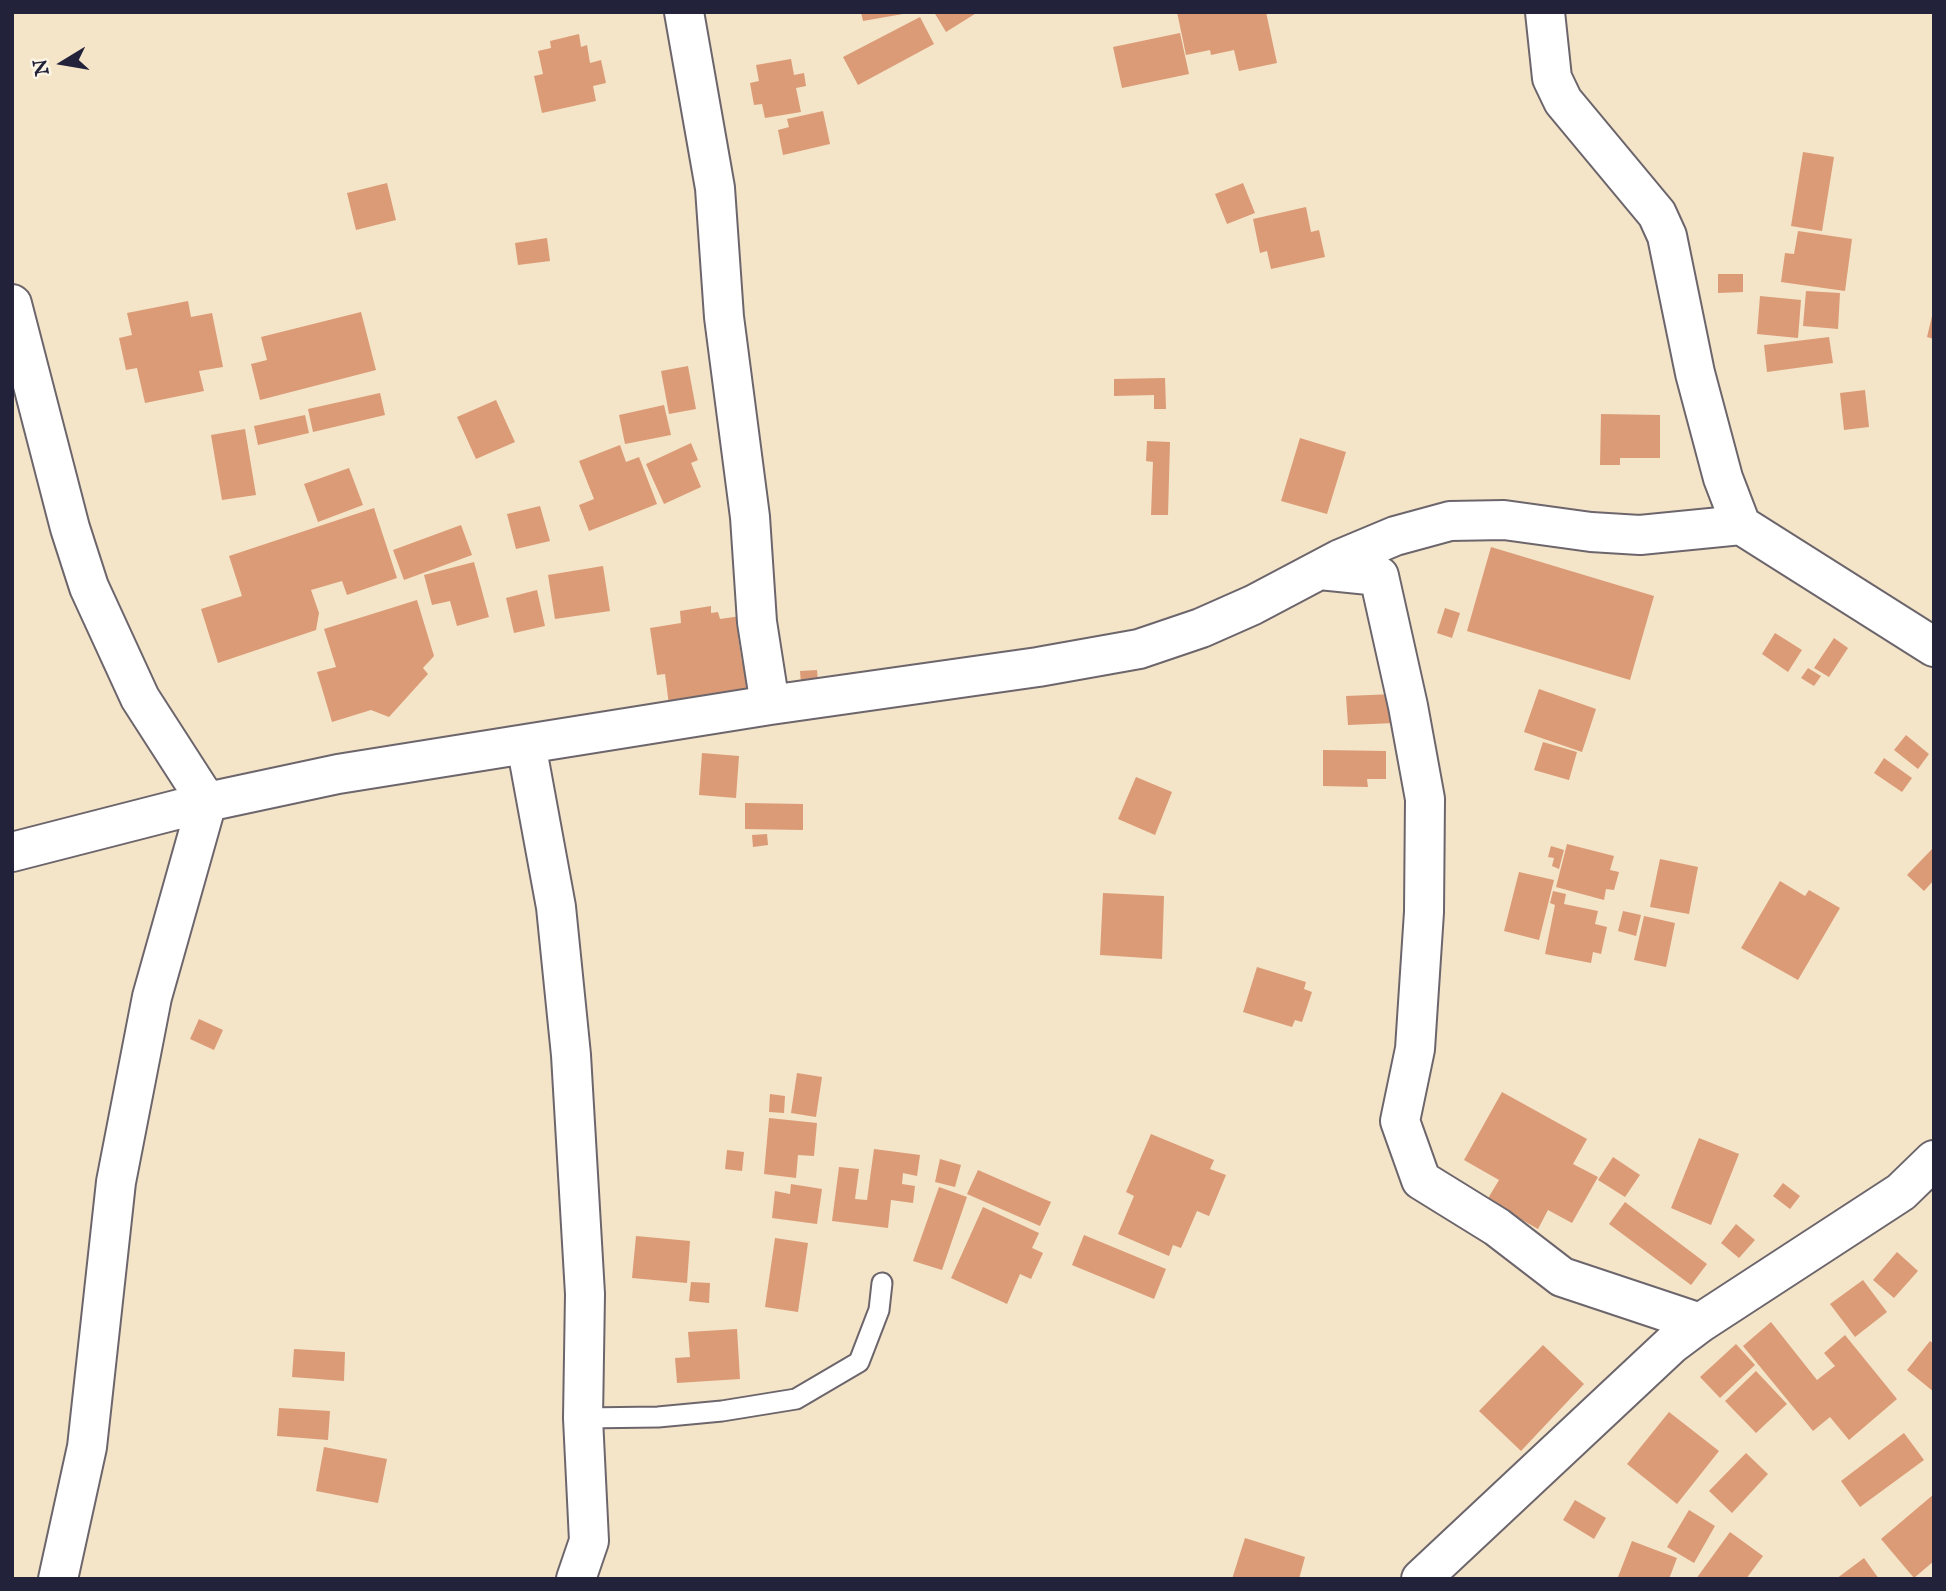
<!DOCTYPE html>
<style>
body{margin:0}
#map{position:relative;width:1946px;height:1591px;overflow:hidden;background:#f4e4c8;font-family:"IM FELL English",serif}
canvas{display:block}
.frame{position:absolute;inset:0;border:14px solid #22223b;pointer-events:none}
.north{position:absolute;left:28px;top:28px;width:70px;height:70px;-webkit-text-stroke:5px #fcf5e5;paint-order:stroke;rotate:259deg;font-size:19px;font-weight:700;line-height:28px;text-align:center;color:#22223b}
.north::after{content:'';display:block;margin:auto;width:24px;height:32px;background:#22223b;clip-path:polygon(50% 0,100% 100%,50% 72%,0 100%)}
</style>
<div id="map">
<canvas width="1946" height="1591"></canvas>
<div class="frame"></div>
<div class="north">N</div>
</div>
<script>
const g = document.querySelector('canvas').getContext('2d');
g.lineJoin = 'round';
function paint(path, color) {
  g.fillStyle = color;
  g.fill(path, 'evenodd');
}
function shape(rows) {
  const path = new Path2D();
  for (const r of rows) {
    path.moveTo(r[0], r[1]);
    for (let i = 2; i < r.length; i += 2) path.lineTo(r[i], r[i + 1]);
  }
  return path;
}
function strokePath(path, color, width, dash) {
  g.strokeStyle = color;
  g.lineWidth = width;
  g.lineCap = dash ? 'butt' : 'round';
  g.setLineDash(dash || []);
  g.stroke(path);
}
paint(shape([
 [861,12,903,12,903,14,863,21],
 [934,12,978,12,946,32],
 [1177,12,1266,12,1277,63,1239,71,1234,50,1211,55,1210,50,1186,55],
 [920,17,934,44,858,85,843,57],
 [1180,33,1189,74,1122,88,1113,47],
 [579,34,581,47,587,45,590,63,601,60,606,83,593,86,596,101,542,113,534,76,543,74,538,51,551,48,550,41],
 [791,59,794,75,804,73,806,86,796,88,801,112,765,118,762,104,754,105,750,83,759,81,756,65],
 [823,111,830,144,783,155,778,130,789,127,787,119],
 [1803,152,1834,157,1822,231,1791,226],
 [387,183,396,220,356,230,347,193],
 [1243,183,1255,213,1227,224,1215,194],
 [1306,207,1311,232,1319,230,1325,257,1271,269,1267,251,1260,253,1253,219],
 [1798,231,1852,239,1845,291,1781,282,1785,253,1794,254],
 [547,238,550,261,518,265,515,243],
 [1718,274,1743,274,1743,292,1718,293],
 [1806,291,1840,293,1838,329,1803,326],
 [1760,296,1801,300,1798,338,1757,334],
 [188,301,191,317,212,313,223,367,199,371,204,391,145,403,137,368,126,370,119,338,132,335,127,313],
 [361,312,376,370,260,400,251,364,267,360,261,337],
 [1933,312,1934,312,1934,339,1927,337],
 [1829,337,1833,363,1767,372,1764,345],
 [688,366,696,409,669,414,661,371],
 [1165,378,1166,409,1154,409,1154,395,1114,396,1114,379],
 [1865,390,1869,427,1844,430,1840,393],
 [380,393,385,415,313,432,308,409],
 [496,400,515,442,476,459,457,417],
 [664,405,671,435,625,444,619,415],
 [1601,414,1660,415,1660,458,1620,458,1620,465,1600,465],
 [305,415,309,433,258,445,254,426],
 [245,429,256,495,222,500,211,435],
 [1300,438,1346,452,1327,514,1281,501],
 [1147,441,1170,442,1168,515,1151,515,1153,462,1146,461],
 [691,443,698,460,691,463,701,487,664,504,646,464],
 [620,445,626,462,639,457,657,504,589,531,579,505,594,499,579,461],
 [349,468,363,505,318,522,304,484],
 [540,506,550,541,516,549,507,514],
 [374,508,397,578,347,595,342,581,311,590,319,613,316,630,218,663,201,609,242,596,229,556],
 [461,525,472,555,404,580,393,550],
 [1491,547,1654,596,1630,680,1467,631],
 [474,562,489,617,457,626,450,601,432,605,424,575],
 [603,566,610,611,555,619,548,575],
 [537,590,545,626,514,633,506,598],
 [417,600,434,656,423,668,428,674,389,717,371,710,332,722,317,672,336,667,324,629],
 [711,606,711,613,718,612,720,619,741,616,744,634,738,635,742,662,749,660,753,690,670,713,665,674,657,675,650,628,681,623,680,611],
 [1445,608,1460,613,1452,638,1437,633],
 [1775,633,1802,650,1788,672,1762,654],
 [1834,638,1848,648,1829,677,1814,668],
 [1808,668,1821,676,1814,686,1801,678],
 [817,670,818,681,801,683,800,671],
 [1539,689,1596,709,1582,752,1524,732],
 [1394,694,1395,723,1348,725,1346,696],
 [1906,735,1929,754,1918,769,1894,750],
 [1543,742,1577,752,1569,780,1534,770],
 [1323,750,1386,751,1386,779,1367,779,1368,787,1323,786],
 [702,753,739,756,736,798,699,795],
 [1884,758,1912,778,1902,792,1874,773],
 [1136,777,1172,792,1155,835,1118,819],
 [745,803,803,804,803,830,745,829],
 [767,834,768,845,753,847,752,835],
 [1567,844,1614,856,1610,870,1619,872,1614,890,1606,889,1604,900,1556,887],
 [1551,846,1564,850,1559,869,1552,866,1554,858,1548,857],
 [1934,847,1934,880,1924,891,1907,875],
 [1660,859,1698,867,1689,914,1650,907],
 [1519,872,1554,880,1539,940,1504,931],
 [1780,881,1805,896,1809,890,1840,908,1798,980,1741,948],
 [1553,891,1566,894,1564,904,1598,911,1595,924,1607,927,1601,954,1593,952,1591,963,1545,954,1555,905,1550,903],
 [1103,893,1164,896,1162,959,1100,955],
 [1623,911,1641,915,1636,936,1618,931],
 [1644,916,1675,923,1666,967,1634,960],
 [1257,967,1306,982,1304,989,1312,992,1302,1022,1295,1020,1292,1027,1243,1012],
 [199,1019,223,1030,214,1050,190,1039],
 [797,1073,822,1077,816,1117,791,1113],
 [1502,1092,1587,1139,1573,1164,1598,1177,1572,1223,1548,1210,1538,1229,1487,1200,1499,1180,1464,1160],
 [770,1094,785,1096,784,1113,769,1112],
 [769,1118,817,1123,814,1156,798,1155,796,1178,764,1174],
 [1151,1134,1214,1160,1210,1169,1226,1175,1209,1216,1197,1211,1181,1248,1173,1245,1169,1256,1118,1234,1134,1196,1126,1192],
 [1699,1138,1739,1154,1711,1225,1671,1208],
 [874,1149,920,1155,917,1176,903,1173,902,1184,915,1186,913,1203,891,1200,888,1228,832,1221,839,1167,859,1169,855,1199,867,1200],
 [727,1150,744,1152,742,1171,725,1169],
 [1613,1157,1640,1175,1625,1197,1598,1180],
 [940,1159,961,1165,955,1187,935,1182],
 [978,1170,1051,1202,1040,1226,967,1194],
 [1783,1183,1800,1196,1790,1209,1773,1196],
 [791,1184,822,1189,817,1224,772,1218,775,1191,790,1194],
 [939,1187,967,1197,942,1270,913,1261],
 [1625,1202,1707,1264,1691,1285,1609,1224],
 [983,1207,1039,1233,1032,1248,1043,1253,1031,1279,1020,1274,1007,1304,951,1278],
 [1736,1224,1755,1240,1739,1258,1721,1243],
 [1084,1235,1166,1269,1154,1299,1072,1265],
 [636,1236,690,1241,687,1283,632,1278],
 [775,1238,808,1243,798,1312,765,1307],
 [1897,1252,1918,1271,1894,1298,1873,1280],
 [1863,1280,1887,1312,1855,1337,1830,1304],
 [691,1282,710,1283,709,1303,689,1301],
 [1771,1322,1817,1380,1835,1366,1824,1353,1845,1335,1897,1399,1849,1440,1830,1417,1813,1431,1743,1346],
 [737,1329,740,1379,677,1383,675,1358,690,1357,688,1332],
 [1930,1341,1934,1344,1934,1392,1907,1370],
 [1736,1344,1755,1365,1720,1398,1700,1377],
 [1543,1345,1584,1384,1521,1451,1479,1411],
 [294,1349,345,1352,344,1381,292,1377],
 [1756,1371,1787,1404,1756,1433,1725,1401],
 [279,1408,330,1411,328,1440,277,1436],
 [1669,1412,1719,1451,1677,1504,1627,1464],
 [1904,1433,1924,1460,1860,1507,1841,1481],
 [324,1447,387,1459,378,1503,316,1491],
 [1746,1453,1768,1474,1732,1513,1709,1491],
 [1934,1494,1934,1561,1914,1578,1881,1539],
 [1575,1500,1606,1518,1594,1539,1563,1520],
 [1689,1510,1715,1526,1694,1563,1667,1547],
 [1730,1532,1763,1556,1746,1579,1696,1579],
 [1245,1538,1305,1557,1299,1579,1232,1579],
 [1632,1541,1677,1558,1669,1579,1618,1577],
 [1864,1558,1879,1579,1836,1579]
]), '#db9b77');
const lane = shape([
 [583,1418,658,1417,722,1411,796,1399,859,1362,879,1310,882,1283]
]);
const street = shape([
 [684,12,715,188,724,317,750,517,757,622,770,705],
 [1545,12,1552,78,1563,101,1657,214,1667,236,1695,373,1723,478,1741,525],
 [12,304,70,528,89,587,140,698,207,802,152,997,116,1182,87,1447,58,1579],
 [1320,570,1379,576,1408,706,1425,799,1424,912,1415,1049,1400,1121,1421,1180,1497,1227,1562,1277,1700,1323],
 [526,744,556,907,571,1055,585,1294,583,1418,589,1541,576,1579],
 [12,852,207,802,338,774,770,705,1038,667,1139,649,1201,628,1253,605,1340,559,1395,536,1450,521,1504,520,1591,532,1640,535,1741,525,1934,647],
 [1421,1579,1672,1344,1700,1323,1901,1192,1934,1160]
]);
strokePath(lane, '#6c666c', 23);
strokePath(street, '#6c666c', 42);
strokePath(lane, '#fff', 19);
strokePath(street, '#fff', 38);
</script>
